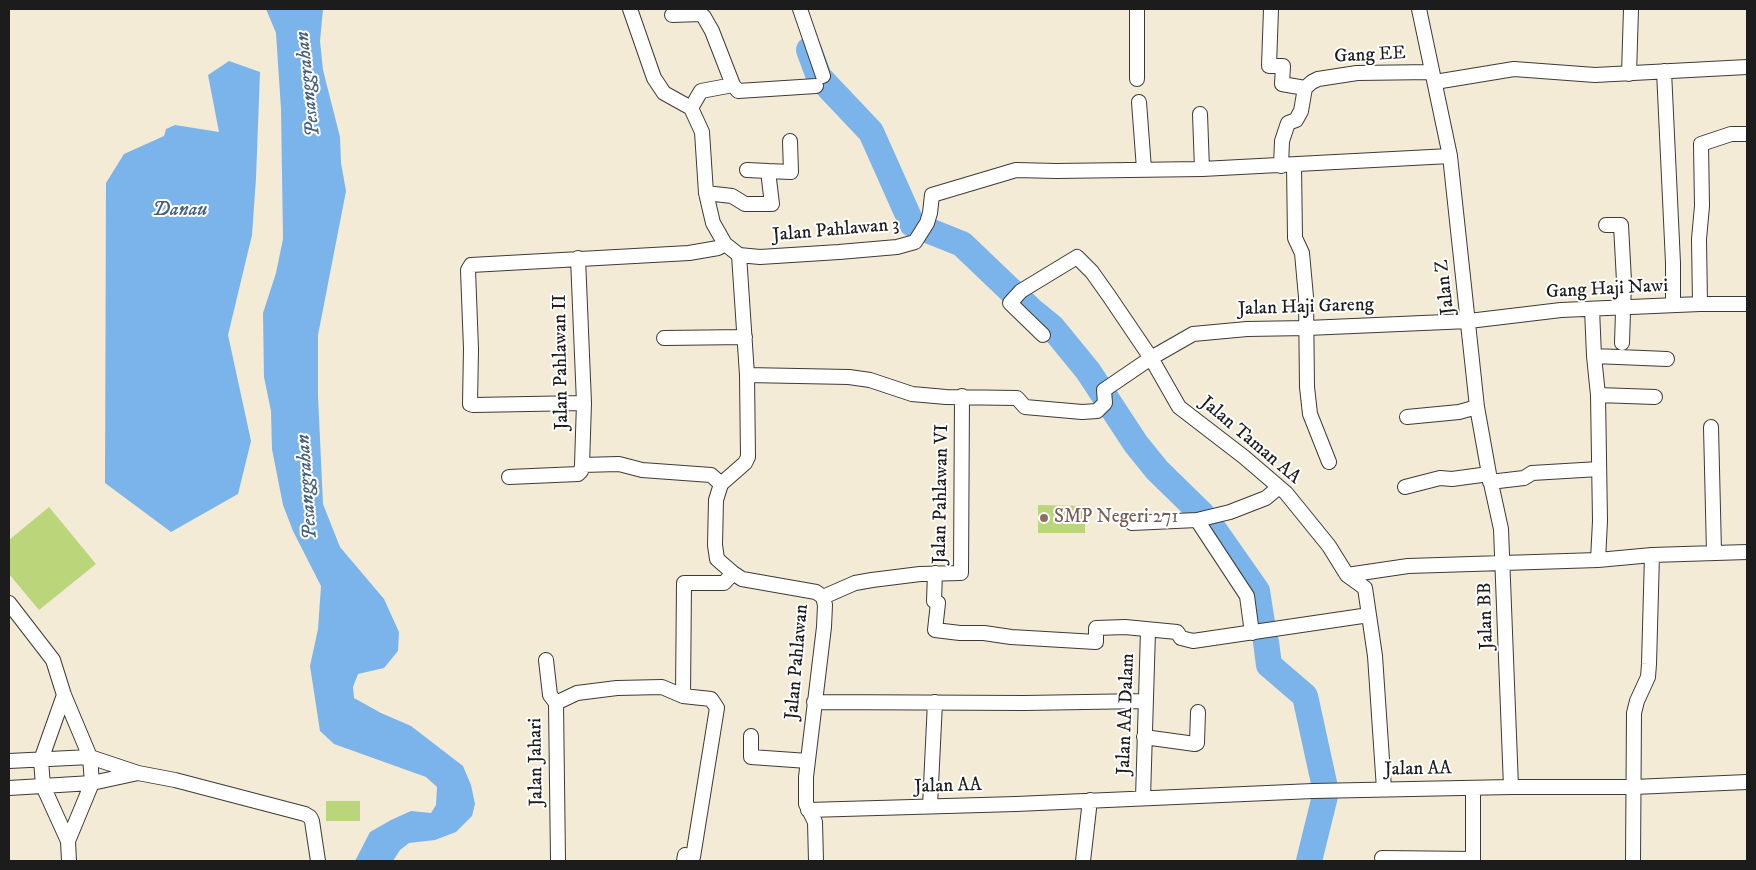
<!DOCTYPE html>
<style>
body{margin:0}
#map{position:relative;width:1756px;height:870px;overflow:hidden;background:#f3ebd5;font-family:"IM FELL DW Pica",serif}
canvas{display:block}
.frame{position:absolute;inset:0;border:10px solid #1c1c1c;pointer-events:none}
</style>
<div id="map">
<canvas width="1756" height="870"></canvas>
<div class="frame"></div>
</div>
<script>
const g = document.querySelector('canvas').getContext('2d');
g.lineJoin = 'round';
function paint(path, color) {
  g.fillStyle = color;
  g.fill(path, 'evenodd');
}
function shape(rows) {
  const path = new Path2D();
  for (const r of rows) {
    path.moveTo(r[0], r[1]);
    for (let i = 2; i < r.length; i += 2) path.lineTo(r[i], r[i + 1]);
  }
  return path;
}
function strokePath(path, color, width, dash) {
  g.strokeStyle = color;
  g.lineWidth = width;
  g.lineCap = dash ? 'butt' : 'round';
  g.setLineDash(dash || []);
  g.stroke(path);
}
function label(font, color, halo, rows, align = 'center') {
  g.font = font + ' "IM FELL DW Pica",serif';
  g.lineWidth = 4;
  g.setLineDash([]);
  g.textBaseline = 'middle';
  g.strokeStyle = halo;
  g.fillStyle = color;
  for (const [text, x, y, turn = 0] of rows) {
    g.save();
    g.translate(x, y);
    g.rotate((+turn || 0) * Math.PI / 180);
    g.textAlign = isNaN(turn) ? turn : align;
    if (halo) g.strokeText(text, 0, 0);
    g.fillText(text, 0, 0);
    g.restore();
  }
}
paint(shape([
 [1038,505,1085,506,1085,533,1038,533],
 [49,507,96,564,39,610,9,574,9,540],
 [326,801,360,801,360,821,326,821]
]), '#bbd57b');
paint(shape([
 [266,9,323,9,320,41,323,70,340,137,341,163,346,191,318,335,318,396,323,504,340,547,384,599,399,632,398,651,384,668,358,674,353,687,354,698,381,713,411,726,463,766,471,785,475,804,472,816,456,832,435,840,409,843,400,850,393,861,355,861,370,832,391,820,411,811,431,813,436,805,437,787,426,777,334,744,320,731,310,666,318,629,321,586,293,531,283,505,272,449,271,411,264,377,263,313,276,273,283,239,281,109,276,33],
 [229,61,260,72,256,178,252,235,228,335,251,441,238,494,171,532,105,483,106,183,124,154,164,136,166,129,175,125,219,132,208,75]
]), '#7bb4eb');
strokePath(shape([
 [809,50,819,77,871,132,912,224,962,244,1030,309,1052,327,1088,371,1136,444,1157,470,1202,514],
 [1215,531,1257,591,1262,623],
 [1266,642,1269,665,1305,696,1326,792,1309,861]
]), '#7bb4eb', 26);
const minor = shape([
 [630,9,654,78,664,93,691,108,702,132,706,193,713,223,725,244,739,255,747,375,748,457,745,463,721,484,716,500,715,545,717,559,733,573,742,579,816,592,823,597,825,605,824,627,806,777,806,804,815,822,816,861],
 [800,9,823,76],
 [1137,9,1137,79],
 [1271,9,1269,66,1283,66,1282,84,1305,88],
 [1419,9,1450,156,1477,407,1489,474,1501,529,1511,787],
 [672,15,701,14,704,17,712,31,733,85,738,91,816,86],
 [1664,71,1673,263,1673,305],
 [1629,74,1631,9],
 [1435,82,1514,69,1595,75,1747,67],
 [1139,102,1144,169],
 [691,108,701,91,733,85],
 [1200,114,1202,169],
 [1294,165,1295,238,1302,253,1306,297,1307,387,1310,414,1329,462],
 [1281,166,1282,141,1288,123,1296,120,1301,111,1305,88,1312,82,1318,79,1357,73,1432,72],
 [747,170,768,171],
 [706,193,732,196,745,204,772,204,768,171,791,172,790,141],
 [1606,225,1621,225,1624,281,1622,343],
 [739,255,760,257,839,252,897,247,915,242,927,223,930,213,932,195,1016,170,1056,171,1202,169,1450,156],
 [578,258,584,403,582,465],
 [1700,304,1699,239,1702,206,1701,144,1731,134,1747,134],
 [1592,309,1594,356,1598,395,1600,521,1598,560],
 [1043,335,1010,303,1021,291,1077,257,1092,272,1109,296,1151,358,1179,407,1244,457,1286,493,1329,546,1347,575,1365,588,1375,656,1384,789],
 [664,338,745,337],
 [1594,356,1667,359],
 [747,375,849,377,870,380,912,394,946,397,1017,398,1025,407,1082,412,1097,411,1105,403,1104,390,1151,358,1193,334,1247,329,1307,328,1469,321,1561,310,1700,304,1747,304],
 [1598,395,1655,397],
 [584,403,473,405,470,404,471,349,468,270,471,265,689,253,718,248,725,244],
 [1407,417,1459,412,1477,407],
 [1711,427,1714,552],
 [509,477,578,474,581,471,582,465,619,464,642,470,711,475,721,484],
 [1490,482,1524,478,1532,473,1599,469],
 [1405,487,1440,478,1452,479,1489,474],
 [1197,520,1247,596,1252,633],
 [1132,523,1197,520,1230,512,1266,498,1279,487],
 [935,573,934,601,938,603,935,630,960,633,984,633,1011,637,1096,642,1096,628,1125,627,1177,632,1181,638,1193,641,1369,615],
 [1347,575,1408,566,1598,560,1652,555,1747,552],
 [823,597,855,583,872,580,920,574,961,573,962,396],
 [9,603,53,660,64,695,90,757,92,783,68,841,69,861],
 [546,660,550,695,556,703],
 [64,695,41,760,43,786,68,841],
 [683,696,711,699,717,708,693,857,685,855,684,861],
 [814,702,1024,703,1146,701],
 [751,736,751,757,808,761],
 [1144,737,1195,744,1197,743,1198,712],
 [9,761,90,757,138,773,92,783,9,788],
 [138,773,175,780,305,814,310,817,312,821,318,861],
 [1143,798,1148,631],
 [930,806,935,702],
 [808,810,1016,804,1313,791,1511,787,1634,787,1747,782],
 [1382,858,1473,859],
 [558,861,556,703,577,693,617,688,662,687,683,696,684,583,724,583,733,573],
 [1083,861,1090,800],
 [1473,861,1473,788],
 [1633,861,1634,713,1637,701,1648,677,1649,664,1652,555]
]);
strokePath(minor, '#3c3b38', 16);
strokePath(minor, '#fff', 14);
for (const [x, y, r, color] of [
 [1044,518,5,"#8d6e63"]
]) {
  const dot = new Path2D();
  dot.arc(x, y, r, 0, 2 * Math.PI);
  g.fillStyle = color;
  g.fill(dot);
  strokePath(dot, '#fff', 2);
}
label('19px', '#1c1c1c', '#fff', [
 ["Gang EE",1370,56,-3],
 ["Jalan Pahlawan 3",836,231,-5],
 ["Jalan Z",1446,287,-97],
 ["Gang Haji Nawi",1607,290,-3],
 ["Jalan Haji Gareng",1306,308,-2],
 ["Jalan Pahlawan II",562,362,-91],
 ["Jalan Taman AA",1250,441,40],
 ["Jalan Pahlawan VI",942,494,-89],
 ["Jalan BB",1487,616,-92],
 ["Jalan Pahlawan",798,662,-85],
 ["Jalan AA Dalam",1127,714,-88],
 ["Jalan Jahari",537,762,-91],
 ["Jalan AA",1418,770,-1],
 ["Jalan AA",948,787,-2]
]);
label('19px', '#785e54', '#fff', [
 ["SMP Negeri 271",1054,518]
], 'left');
label('italic 20px', '#476079', '#fff', [
 ["Pesanggrahan",309,84,-96],
 ["Danau",180,211],
 ["Pesanggrahan",308,487,-94]
]);
</script>
